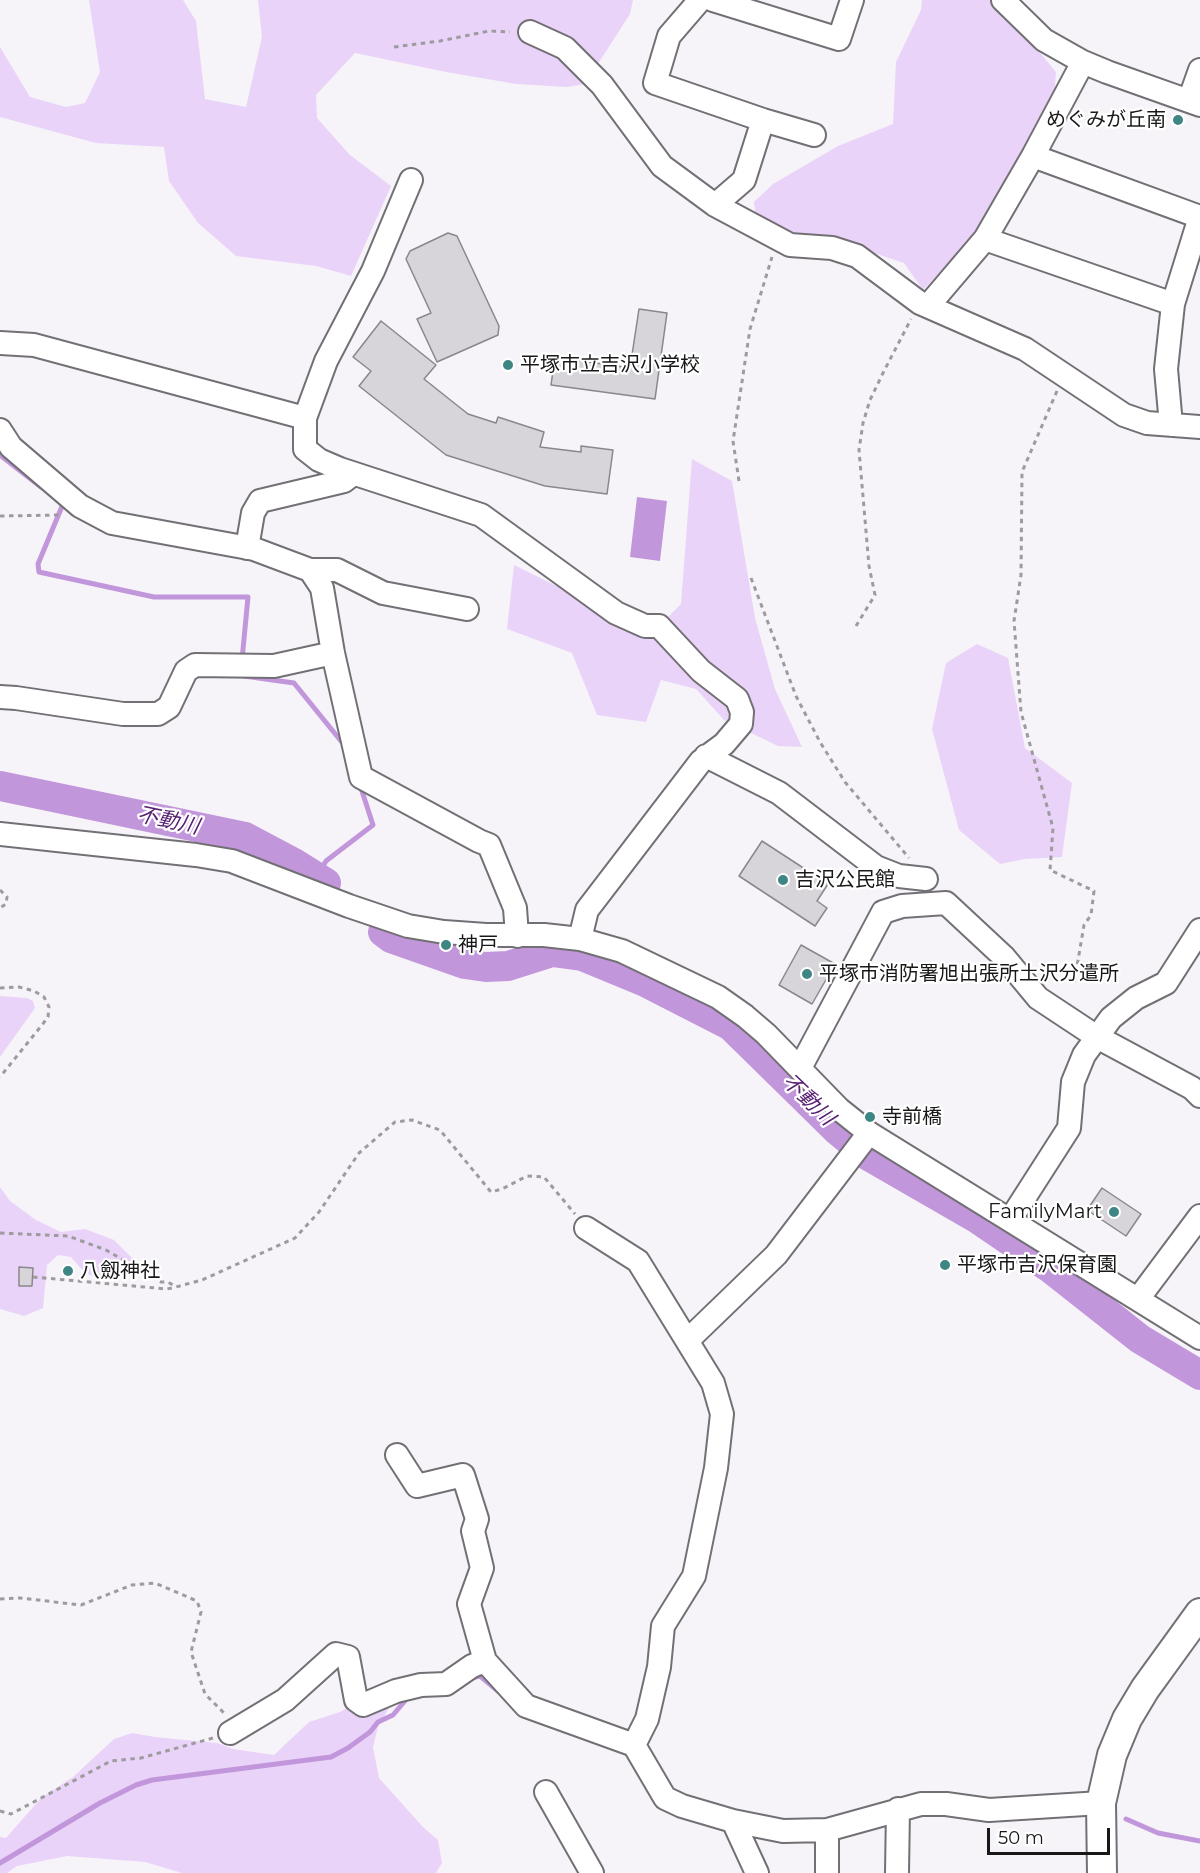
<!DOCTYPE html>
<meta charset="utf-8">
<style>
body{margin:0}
#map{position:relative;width:1200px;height:1873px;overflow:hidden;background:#f7f4f9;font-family:Montserrat,sans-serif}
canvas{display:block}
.scale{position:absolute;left:987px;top:1828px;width:123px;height:27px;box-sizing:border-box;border:3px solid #191819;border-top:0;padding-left:8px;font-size:18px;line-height:21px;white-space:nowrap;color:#191819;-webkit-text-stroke:4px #fff;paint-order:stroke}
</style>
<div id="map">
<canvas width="1200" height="1873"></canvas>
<div class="scale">50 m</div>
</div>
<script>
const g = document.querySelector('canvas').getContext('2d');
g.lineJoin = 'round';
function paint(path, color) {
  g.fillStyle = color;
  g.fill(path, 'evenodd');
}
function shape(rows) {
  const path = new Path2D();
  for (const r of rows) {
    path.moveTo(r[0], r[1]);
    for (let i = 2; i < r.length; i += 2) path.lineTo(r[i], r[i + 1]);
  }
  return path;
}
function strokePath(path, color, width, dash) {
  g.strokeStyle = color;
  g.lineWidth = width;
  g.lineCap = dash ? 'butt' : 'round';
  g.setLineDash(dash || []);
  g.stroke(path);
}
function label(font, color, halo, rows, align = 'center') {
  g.font = font + ' Montserrat,"Noto Sans JP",sans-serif';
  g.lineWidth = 4.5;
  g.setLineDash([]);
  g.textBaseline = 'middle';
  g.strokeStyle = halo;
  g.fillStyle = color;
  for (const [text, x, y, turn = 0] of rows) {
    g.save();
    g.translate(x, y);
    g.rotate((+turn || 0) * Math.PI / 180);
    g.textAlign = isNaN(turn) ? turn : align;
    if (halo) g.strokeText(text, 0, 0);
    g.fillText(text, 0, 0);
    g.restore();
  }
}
paint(shape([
 [89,0,183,0,196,21,205,99,246,107,262,37,258,0,633,0,630,14,585,84,567,87,516,84,446,72,355,53,316,95,317,118,350,155,391,186,351,276,316,266,236,256,198,223,169,181,164,147,96,143,0,117,0,47,30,97,66,107,85,103,100,72],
 [922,0,996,0,1056,72,1054,99,980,230,923,290,904,263,868,251,806,237,756,218,754,202,773,184,838,146,893,124,896,62,921,10],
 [692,459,732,481,755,618,775,689,802,747,778,746,724,720,696,689,661,680,646,722,597,715,572,653,507,629,514,565,652,633,681,604],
 [977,644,1008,658,1025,748,1072,783,1062,857,1025,859,1000,864,959,830,932,729,946,663],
 [0,996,27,998,33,1001,35,1008,0,1057],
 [0,1187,10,1201,36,1220,61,1232,85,1229,114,1240,133,1259,127,1275,95,1277,84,1272,71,1257,58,1255,47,1265,43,1308,24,1316,0,1309],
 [376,1691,393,1701,378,1727,373,1747,379,1778,423,1827,438,1840,442,1863,436,1873,182,1873,145,1862,67,1856,17,1866,7,1873,0,1873,0,1837,6,1838,41,1798,73,1777,114,1739,132,1733,155,1737,217,1743,233,1749,274,1755,309,1722,340,1712]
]), '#ead3f8');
paint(shape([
 [637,497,667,501,660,561,630,557]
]), '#c296db');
strokePath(shape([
 [0,455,41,487],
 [60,502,63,504,38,564,39,572,154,597,248,597,242,660],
 [244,676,294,683,345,746],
 [317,876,326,861,373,825,360,785],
 [471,1678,480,1676,498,1691],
 [1126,1819,1158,1833,1200,1841],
 [0,1863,100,1803,136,1785,152,1780,331,1757,348,1748,370,1732,378,1722,393,1715,409,1696]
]), '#c296db', 5);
strokePath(shape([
 [0,786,245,837,294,863,326,883],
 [383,932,391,938,465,964,486,967,508,966,552,952,582,956,645,982,731,1026,838,1131,867,1155,978,1219,1050,1268,1140,1339,1200,1375]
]), '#c296db', 30);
const building = shape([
 [448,233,457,236,499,326,498,335,437,362,417,319,431,313,406,259,410,251,448,233],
 [639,309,667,313,655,399,551,385,555,357,630,368,639,309],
 [381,321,436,365,424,379,468,414,496,423,498,417,544,432,540,447,581,452,581,446,613,450,607,494,545,486,446,455,359,386,371,371,353,357,381,321],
 [762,841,828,884,817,901,827,908,815,926,739,876,762,841],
 [801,945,835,964,812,1004,779,985,801,945],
 [1102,1188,1141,1214,1126,1236,1087,1210,1102,1188],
 [19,1267,33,1268,32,1286,19,1286,19,1267]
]);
paint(building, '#d8d5da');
strokePath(building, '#8a878c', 1.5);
const minor = shape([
 [700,0,669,36,655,83,763,120,744,180,715,205],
 [713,0,839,39,852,0],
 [1003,0,1044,40,1083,62,1107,72,1200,105],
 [530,32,565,48,602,85,662,166,715,205,790,245,832,248,857,256,920,303,1025,349,1124,415,1147,423,1200,427],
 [1189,101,1200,70],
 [763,120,814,135],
 [1033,156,1200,217,1173,304,1166,369,1171,425],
 [411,180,373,271,326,361,305,418,305,449,319,460,340,469,481,515,616,613,645,626,659,626,701,671,737,699,742,712,741,724,724,744,701,761,587,910,580,939],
 [985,239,1173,304],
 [928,306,985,239,1033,156,1083,62],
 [0,343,34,345,305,418],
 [0,430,11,447,80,506,112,523,254,549,310,570,322,588,333,653,361,777,479,841,489,845,515,908,517,936],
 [247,548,253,513,260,501,344,481,353,474],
 [310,570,337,570,383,593,467,609],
 [0,697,16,698,123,714,158,714,169,707,186,671,195,665,274,666,333,653],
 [706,756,779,793,876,867,899,876,926,879],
 [0,834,196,855,232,861,349,906,408,926,444,932,486,935,544,935,580,939,622,951,718,997,745,1016,766,1034,839,1109,869,1133,1200,1338],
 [800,1068,883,912,902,906,946,903,1004,957,1038,998,1097,1037,1192,1088,1200,1096],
 [1010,1220,1069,1128,1073,1082,1084,1055,1111,1018,1136,998,1166,983,1200,930],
 [586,1228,638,1261,713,1383,722,1414,716,1468,694,1576,663,1626,659,1667,647,1719,634,1745],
 [1138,1299,1200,1216],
 [688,1340,776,1255,869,1133],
 [397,1455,417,1486,463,1475,477,1519,473,1531,482,1568,469,1604,485,1661,526,1706,634,1745,665,1798,682,1806,733,1821,783,1831,827,1830,921,1804,946,1804,989,1810,1101,1803],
 [230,1733,285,1700,336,1654,348,1657,356,1700,363,1705,396,1691,421,1685,446,1684,472,1666,485,1661],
 [546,1792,592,1873],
 [733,1821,757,1873],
 [827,1830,827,1873],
 [897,1873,898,1809]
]);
const major = shape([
 [1102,1873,1101,1803,1112,1755,1127,1719,1145,1689,1200,1613]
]);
strokePath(minor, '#737075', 26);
strokePath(major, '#737075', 32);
strokePath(shape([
 [394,47,440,41,489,31,510,32],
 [1057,391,1022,472,1021,575,1014,621,1021,712,1053,828,1050,870,1094,891,1091,915,1084,925,1074,984],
 [739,481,733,441,750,329,772,257],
 [0,516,61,515],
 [751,578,796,696,820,742,845,782,909,858],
 [856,626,875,595,869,566,859,450,863,423,870,400,883,373,911,319],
 [0,890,7,897,6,904,0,908],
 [0,988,19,987,34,991,44,997,49,1007,48,1017,42,1025,0,1077],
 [0,1233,68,1236,106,1250,161,1282,168,1282,176,1287,202,1280,295,1238,319,1212,359,1153,395,1122,412,1120,440,1130,491,1192,502,1189,527,1176,544,1177,575,1214],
 [33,1277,167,1289,176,1287],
 [0,1599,20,1598,81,1605,132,1585,155,1583,197,1601,201,1612,191,1652,205,1694,225,1714],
 [0,1811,11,1814,111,1761,141,1758,213,1738]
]), '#9e9b9f', 3, [4.5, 4.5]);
strokePath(minor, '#fff', 22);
strokePath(major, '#fff', 28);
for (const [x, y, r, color] of [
 [1178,120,6,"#3e8684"],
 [508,365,6,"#3e8684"],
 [783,880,6,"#3e8684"],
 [446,945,6,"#3e8684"],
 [807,974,6,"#3e8684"],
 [870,1117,6,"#3e8684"],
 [1114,1212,6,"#3e8684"],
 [945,1265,6,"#3e8684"],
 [68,1271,6,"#3e8684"]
]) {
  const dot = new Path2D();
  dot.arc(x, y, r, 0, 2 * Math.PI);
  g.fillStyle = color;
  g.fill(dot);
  strokePath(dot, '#fff', 2);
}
label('20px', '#191819', '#fff', [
 ["めぐみが丘南",1166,120,"right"],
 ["平塚市立吉沢小学校",520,365],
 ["吉沢公民館",795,880],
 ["神戸",458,945],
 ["平塚市消防署旭出張所土沢分遣所",819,974],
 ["寺前橋",882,1117],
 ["FamilyMart",1102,1212,"right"],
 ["平塚市吉沢保育園",957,1265],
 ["八劔神社",80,1271]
], 'left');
label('italic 21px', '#592173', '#fff', [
 ["不動川",168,821,12],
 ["不動川",808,1100,44]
]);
</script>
